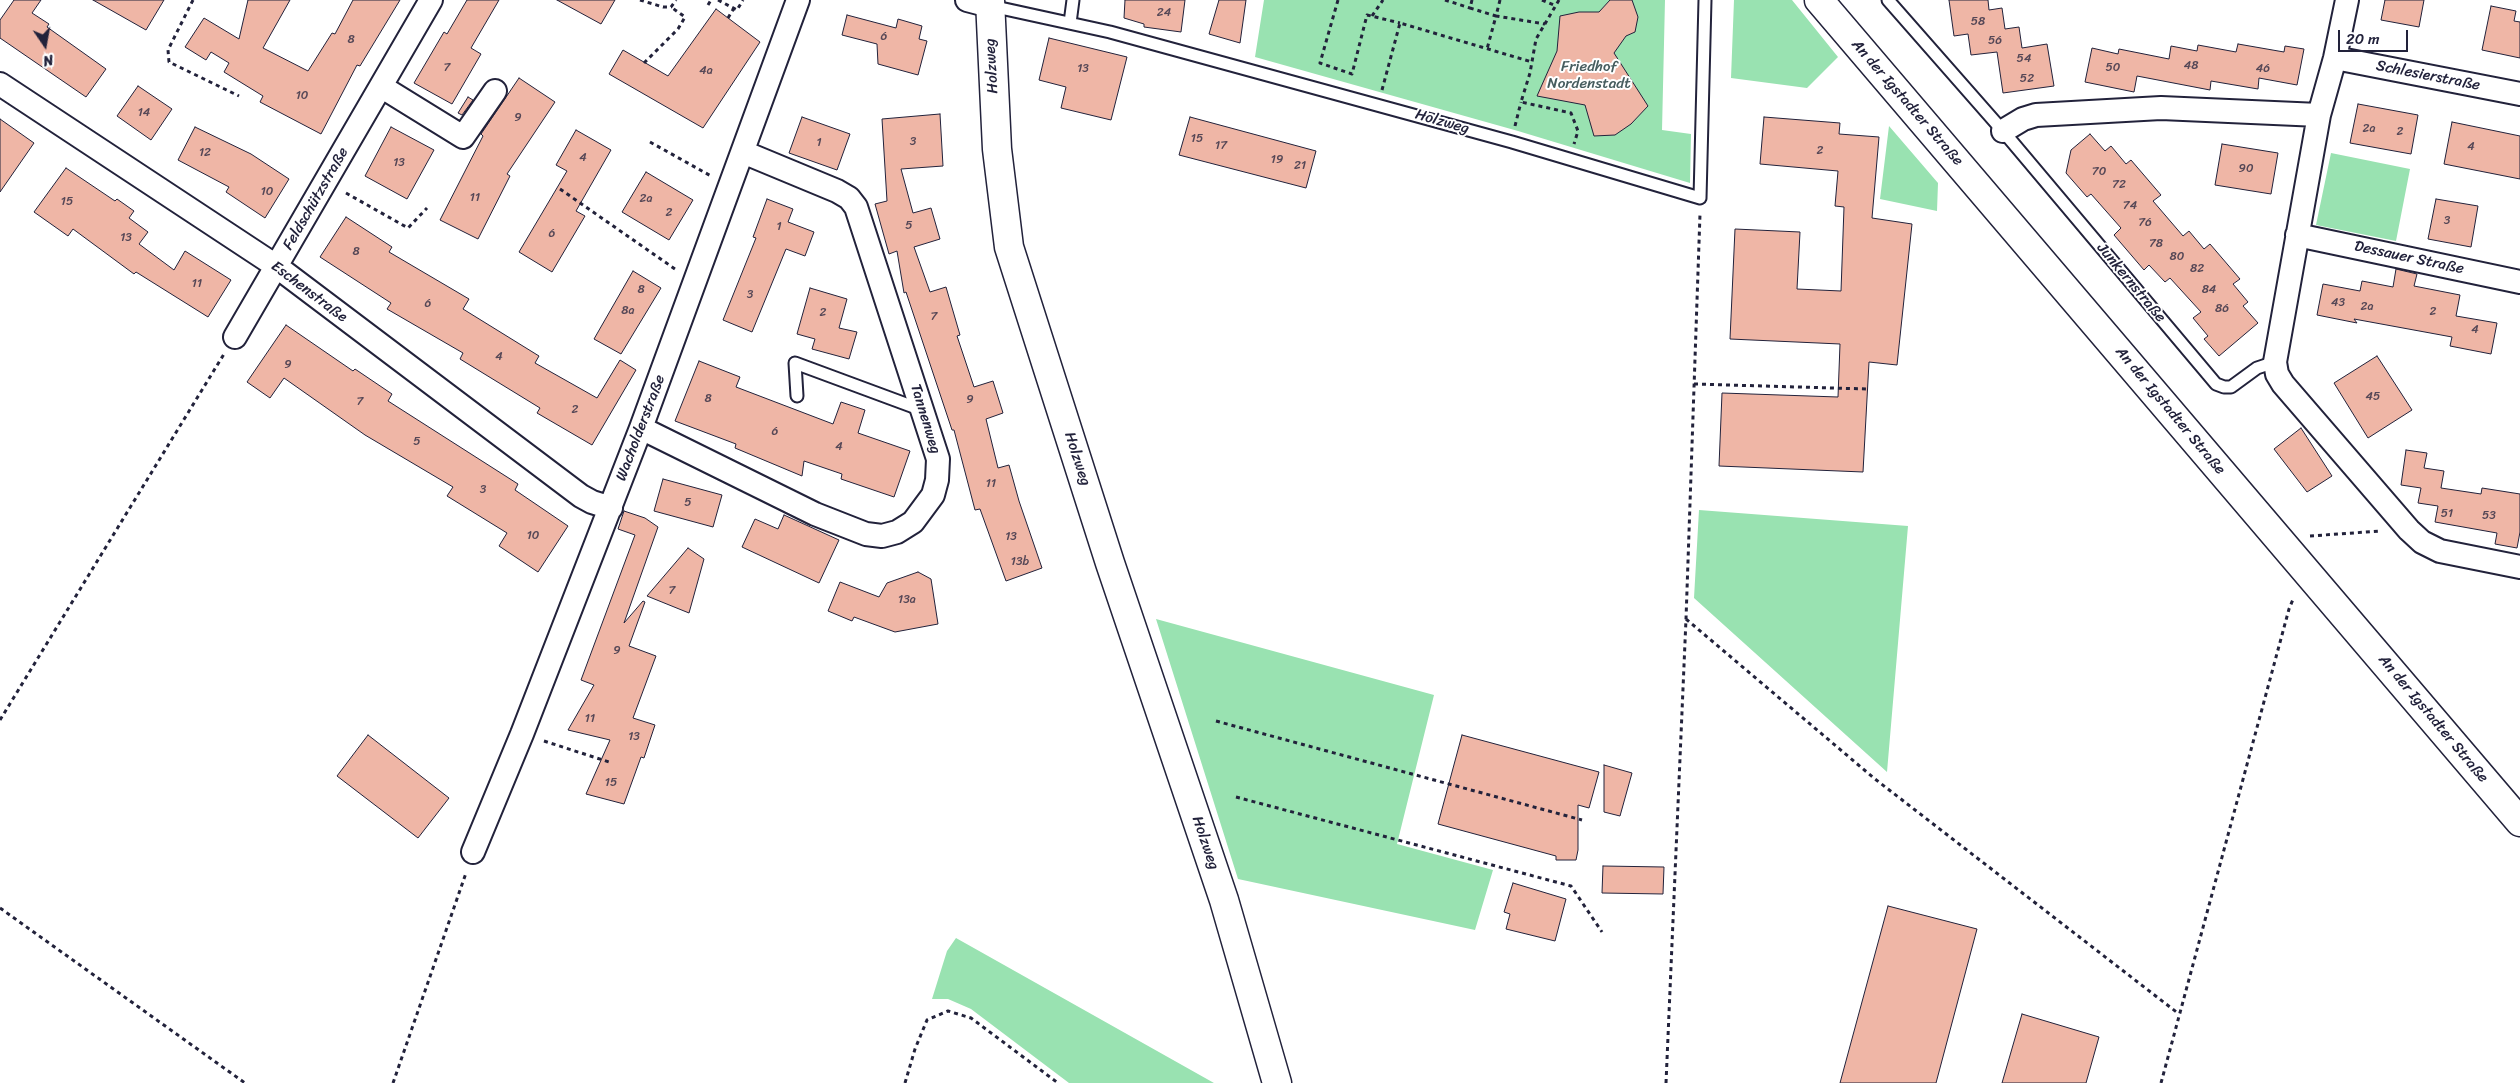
<!DOCTYPE html>
<meta charset="utf-8">
<style>
body{margin:0}
#map{position:relative;width:2520px;height:1083px;overflow:hidden;background:#fff;font-family:Sriracha,sans-serif}
canvas{display:block}
.north{position:absolute;left:20px;top:20px;width:50px;height:50px;-webkit-text-stroke:4px #fff;paint-order:stroke;rotate:168deg;font-size:14px;font-weight:700;line-height:20px;text-align:center;color:#22223b}
.north::after{content:'';display:block;margin:auto;width:18px;height:22px;background:#22223b;clip-path:polygon(50% 0,100% 100%,50% 72%,0 100%)}
.scale{position:absolute;left:2338px;top:30px;width:70px;height:22px;box-sizing:border-box;border:2px solid #22223b;border-top:0;padding-left:6px;font-size:15px;line-height:18px;white-space:nowrap;color:#22223b;-webkit-text-stroke:4px #fff;paint-order:stroke}
</style>
<div id="map">
<canvas width="2520" height="1083"></canvas>
<div class="north">N</div>
<div class="scale">20 m</div>
</div>
<script>
const g = document.querySelector('canvas').getContext('2d');
g.lineJoin = 'round';
function paint(path, color) {
  g.fillStyle = color;
  g.fill(path, 'evenodd');
}
function shape(rows) {
  const path = new Path2D();
  for (const r of rows) {
    path.moveTo(r[0], r[1]);
    for (let i = 2; i < r.length; i += 2) path.lineTo(r[i], r[i + 1]);
  }
  return path;
}
function strokePath(path, color, width, dash) {
  g.strokeStyle = color;
  g.lineWidth = width;
  g.lineCap = dash ? 'butt' : 'round';
  g.setLineDash(dash || []);
  g.stroke(path);
}
function label(font, color, halo, rows, align = 'center') {
  g.font = font + ' Sriracha,sans-serif';
  g.lineWidth = 4;
  g.setLineDash([]);
  g.textBaseline = 'middle';
  g.strokeStyle = halo;
  g.fillStyle = color;
  for (const [text, x, y, turn = 0] of rows) {
    g.save();
    g.translate(x, y);
    g.rotate((+turn || 0) * Math.PI / 180);
    g.textAlign = isNaN(turn) ? turn : align;
    if (halo) g.strokeText(text, 0, 0);
    g.fillText(text, 0, 0);
    g.restore();
  }
}
paint(shape([
 [1264,0,1665,0,1662,130,1691,134,1690,183,1518,131,1255,57],
 [1734,0,1792,0,1838,57,1807,88,1731,78],
 [1889,126,1938,183,1937,211,1880,199],
 [2331,153,2410,169,2396,241,2316,225],
 [1699,510,1908,526,1887,772,1694,598],
 [1156,619,1434,695,1397,844,1493,870,1475,930,1238,879],
 [956,938,1214,1083,1069,1083,971,1009,948,999,932,999,947,951]
]), '#99e2b1');
const building = shape([
 [14,0,41,0,32,13,49,24,47,27,106,69,86,97,0,38,0,20,14,0],
 [93,0,164,0,146,30,93,0],
 [248,0,290,0,263,48,308,71,332,33,335,34,353,0,400,0,360,66,357,65,321,134,260,102,263,96,224,72,229,63,211,52,206,60,185,47,204,18,239,39,248,0],
 [467,0,499,0,471,48,481,54,452,104,414,83,444,32,447,34,467,0],
 [557,0,615,0,601,24,557,0],
 [1125,0,1185,0,1181,32,1144,27,1144,24,1124,18,1125,0],
 [1219,0,1246,0,1240,43,1209,34,1219,0],
 [1610,0,1632,0,1638,17,1635,32,1626,36,1614,53,1648,106,1631,124,1615,135,1594,136,1585,105,1537,96,1557,51,1560,16,1579,12,1599,12,1610,0],
 [1949,0,1988,0,1989,10,2002,8,2005,29,2019,27,2022,48,2047,44,2054,86,2003,93,1997,52,1971,55,1968,34,1954,36,1949,0],
 [2385,0,2424,0,2419,27,2381,20,2385,0],
 [2491,6,2516,11,2514,21,2520,22,2520,58,2482,50,2491,6],
 [716,9,760,42,703,128,609,74,623,50,668,76,716,9],
 [847,15,896,28,898,19,922,26,919,39,927,41,918,75,878,64,877,44,842,35,847,15],
 [1049,38,1127,57,1111,120,1061,108,1066,87,1039,80,1049,38],
 [2238,44,2284,52,2285,46,2304,49,2297,85,2259,78,2258,89,2211,81,2210,90,2137,76,2134,92,2085,82,2092,48,2118,54,2119,49,2169,59,2171,46,2197,51,2198,45,2236,52,2238,44],
 [519,78,555,102,507,174,510,176,478,239,440,220,483,136,481,134,519,78],
 [138,86,172,109,151,140,117,116,138,86],
 [468,97,473,100,462,115,458,113,468,97],
 [2358,104,2418,115,2411,154,2350,143,2358,104],
 [940,114,943,166,901,169,913,213,931,208,940,239,914,247,930,292,946,287,960,335,957,336,974,387,993,381,1003,413,986,419,998,468,1009,465,1019,501,1042,568,1006,581,980,509,975,510,954,430,952,430,906,292,904,293,897,251,889,254,875,204,887,201,882,119,940,114],
 [802,117,850,134,837,170,789,153,802,117],
 [1190,117,1316,151,1306,188,1179,155,1190,117],
 [1764,117,1840,123,1839,134,1879,137,1872,218,1912,224,1897,365,1869,362,1863,472,1719,466,1722,393,1838,397,1840,344,1730,339,1735,229,1800,232,1797,289,1841,291,1844,207,1835,206,1838,171,1760,164,1764,117],
 [0,119,34,143,0,192,0,119],
 [2452,122,2520,136,2520,179,2444,164,2452,122],
 [195,127,251,154,289,179,265,218,226,192,229,187,178,160,195,127],
 [391,127,434,150,407,199,365,176,391,127],
 [576,130,611,150,576,211,585,216,552,272,519,252,567,171,556,165,576,130],
 [2090,134,2105,151,2111,146,2126,164,2131,160,2161,195,2153,201,2183,236,2189,231,2204,249,2210,244,2240,279,2233,284,2248,302,2243,306,2258,323,2219,356,2204,339,2208,336,2193,318,2201,312,2170,278,2165,282,2149,265,2144,270,2114,235,2121,228,2091,194,2087,197,2066,173,2071,150,2090,134],
 [2222,144,2278,153,2271,194,2215,185,2222,144],
 [66,168,115,201,117,199,134,211,129,218,148,232,139,244,174,270,185,251,231,280,208,317,136,272,134,274,73,229,68,236,34,212,66,168],
 [646,172,693,200,669,240,622,212,646,172],
 [767,199,793,209,788,222,814,232,805,256,786,249,752,332,723,320,756,238,753,237,767,199],
 [2436,199,2478,206,2471,247,2428,239,2436,199],
 [346,217,392,247,389,252,469,299,463,309,539,356,535,363,597,398,620,360,636,370,592,445,537,413,540,408,460,359,463,353,387,309,391,303,320,257,346,217],
 [2396,269,2417,274,2414,286,2460,295,2456,316,2497,323,2491,354,2450,346,2452,337,2354,319,2357,323,2317,315,2323,284,2360,291,2362,281,2393,287,2396,269],
 [633,271,661,288,621,354,594,339,633,271],
 [810,288,847,299,839,328,857,332,849,359,812,349,815,339,797,334,810,288],
 [286,325,353,371,355,369,392,394,388,401,518,484,515,490,568,526,538,572,499,546,507,533,447,496,453,487,365,435,284,378,270,398,247,382,286,325],
 [2377,356,2412,410,2368,438,2334,383,2377,356],
 [699,361,740,377,736,387,833,424,841,402,865,410,858,433,910,451,894,497,841,479,842,474,804,461,802,476,735,448,736,444,675,421,699,361],
 [2301,428,2332,476,2307,492,2274,449,2301,428],
 [2406,450,2427,453,2424,468,2444,471,2441,488,2481,494,2482,488,2520,494,2520,532,2517,548,2495,544,2497,533,2435,522,2438,506,2418,503,2421,488,2401,485,2406,450],
 [663,479,722,495,713,527,654,511,663,479],
 [624,511,645,518,658,527,624,623,643,601,645,602,629,646,656,656,633,718,655,725,644,758,641,757,624,804,586,794,610,740,568,730,594,685,581,680,635,535,618,529,624,511],
 [784,515,839,540,819,583,742,547,755,519,778,529,784,515],
 [688,548,704,559,689,613,647,596,688,548],
 [918,572,931,579,938,624,895,632,854,617,852,621,828,611,840,582,879,597,887,583,918,572],
 [368,735,449,798,418,838,337,776,368,735],
 [1462,735,1599,772,1589,808,1578,805,1578,850,1576,860,1556,860,1556,856,1438,824,1462,735],
 [1604,765,1632,773,1620,816,1604,812,1604,765],
 [1603,866,1664,867,1663,894,1602,893,1603,866],
 [1513,883,1566,899,1555,941,1506,929,1510,914,1504,912,1513,883],
 [1888,906,1977,929,1936,1083,1840,1083,1888,906],
 [2022,1014,2099,1037,2086,1083,2002,1083,2022,1014]
]);
paint(building, '#efb6a6');
strokePath(building, '#22223b', 1);
const lane = shape([
 [1888,0,2003,131,2216,384,2224,387,2231,387,2257,368,2275,362],
 [991,6,1110,32,1512,142,1700,198,1705,0],
 [1070,23,1073,0],
 [797,396,795,363,922,410]
]);
const street = shape([
 [967,0,990,6],
 [2347,0,2335,58,2319,115,2275,362,2277,374,2283,384,2409,530,2422,542,2440,551,2520,567],
 [2335,58,2520,94],
 [0,84,276,266,581,496,592,502,611,508],
 [382,87,463,137,495,91],
 [2003,131,2023,119,2036,115,2161,108,2319,115],
 [2297,235,2520,282],
 [235,337,431,0],
 [641,428,815,514,866,534,882,536,897,532,913,522,933,495,937,480,938,459,856,207,849,198,837,191,743,152],
 [473,852,522,734,641,428,798,0]
]);
const secondary = shape([
 [990,0,997,149,1009,247,1110,563,1224,900,1277,1083],
 [1819,0,2520,822]
]);
strokePath(lane, '#22223b', 15);
strokePath(street, '#22223b', 26);
strokePath(secondary, '#22223b', 31);
strokePath(shape([
 [193,0,168,50,169,62,239,96],
 [640,0,663,7,671,7,676,0],
 [718,0,737,10,743,0],
 [1338,0,1320,63,1352,74,1367,15,1400,23],
 [1445,0,1470,8],
 [1472,0,1470,8,1496,16,1487,49],
 [1500,0,1496,16,1545,24],
 [1542,0,1556,6],
 [1559,0,1536,39,1530,73,1521,102,1571,113,1578,131,1574,144],
 [708,5,711,0],
 [1372,16,1383,0],
 [728,18,734,8],
 [644,63,678,29,685,17,671,7],
 [1382,90,1400,23,1532,62],
 [1515,126,1521,102],
 [650,142,711,176],
 [560,189,675,269],
 [346,193,408,228,427,208],
 [1694,384,1867,389],
 [2310,536,2381,531],
 [1686,619,1875,779,2179,1014],
 [0,720,224,354],
 [1216,721,1582,820],
 [544,741,609,762],
 [1236,797,1571,886,1602,932],
 [0,908,245,1083],
 [393,1083,466,873],
 [905,1083,915,1049,927,1020,948,1011,971,1018,1058,1083],
 [1666,1083,1686,619,1700,214],
 [2161,1083,2289,609,2294,597]
]), '#22223b', 3, [4, 4]);
strokePath(lane, '#fff', 11);
strokePath(street, '#fff', 22);
strokePath(secondary, '#fff', 28);
label('12px', '#554756', null, [
 ["24",1164,13],
 ["58",1978,22],
 ["6",884,37],
 ["8",351,40],
 ["56",1995,41],
 ["54",2024,59],
 ["48",2191,66],
 ["7",447,68],
 ["50",2113,68],
 ["13",1083,69],
 ["46",2263,69],
 ["4a",706,71],
 ["52",2027,79],
 ["10",302,96],
 ["14",144,113],
 ["9",518,118],
 ["2a",2369,129],
 ["2",2400,132],
 ["15",1197,139],
 ["3",913,142],
 ["1",819,143],
 ["17",1221,146],
 ["4",2471,147],
 ["2",1820,151],
 ["12",205,153],
 ["4",583,158],
 ["19",1277,160],
 ["13",399,163],
 ["21",1300,166],
 ["90",2246,169],
 ["70",2099,172],
 ["72",2119,185],
 ["10",267,192],
 ["11",475,198],
 ["2a",646,199],
 ["15",67,202],
 ["74",2130,206],
 ["2",669,213],
 ["3",2447,221],
 ["76",2145,223],
 ["5",909,226],
 ["1",779,227],
 ["6",552,234],
 ["13",126,238],
 ["78",2156,244],
 ["8",356,252],
 ["80",2177,257],
 ["82",2197,269],
 ["11",197,284],
 ["8",641,290],
 ["84",2209,290],
 ["3",750,295],
 ["43",2338,303],
 ["6",428,304],
 ["2a",2367,307],
 ["86",2222,309],
 ["8a",628,311],
 ["2",2433,312],
 ["2",823,313],
 ["7",934,317],
 ["4",2475,330],
 ["4",499,357],
 ["9",288,365],
 ["45",2373,397],
 ["8",708,399],
 ["9",970,400],
 ["7",360,402],
 ["2",575,410],
 ["6",775,432],
 ["5",417,442],
 ["4",839,447],
 ["11",991,484],
 ["3",483,490],
 ["5",688,503],
 ["51",2447,514],
 ["53",2489,516],
 ["10",533,536],
 ["13",1011,537],
 ["13b",1020,562],
 ["7",672,591],
 ["13a",907,600],
 ["9",617,651],
 ["11",590,719],
 ["13",634,737],
 ["15",611,783]
]);
label('15px', '#22223b', '#fff', [
 ["Holzweg",992,66,-93],
 ["Schlesierstraße",2428,76,11],
 ["An der Igstadter Straße",1907,103,49],
 ["Holzweg",1442,122,16],
 ["Feldschützstraße",316,199,-60],
 ["Dessauer Straße",2409,258,12],
 ["Junkernstraße",2131,283,50],
 ["Eschenstraße",309,292,37],
 ["An der Igstadter Straße",2170,411,50],
 ["Tannenweg",925,419,73],
 ["Wacholderstraße",641,428,-69],
 ["Holzweg",1077,459,72],
 ["An der Igstadter Straße",2433,719,50],
 ["Holzweg",1205,843,71]
]);
label('15px', '#465c5e', '#fff', [
 ["Friedhof",1589,67],
 ["Nordenstadt",1589,84]
]);
</script>
